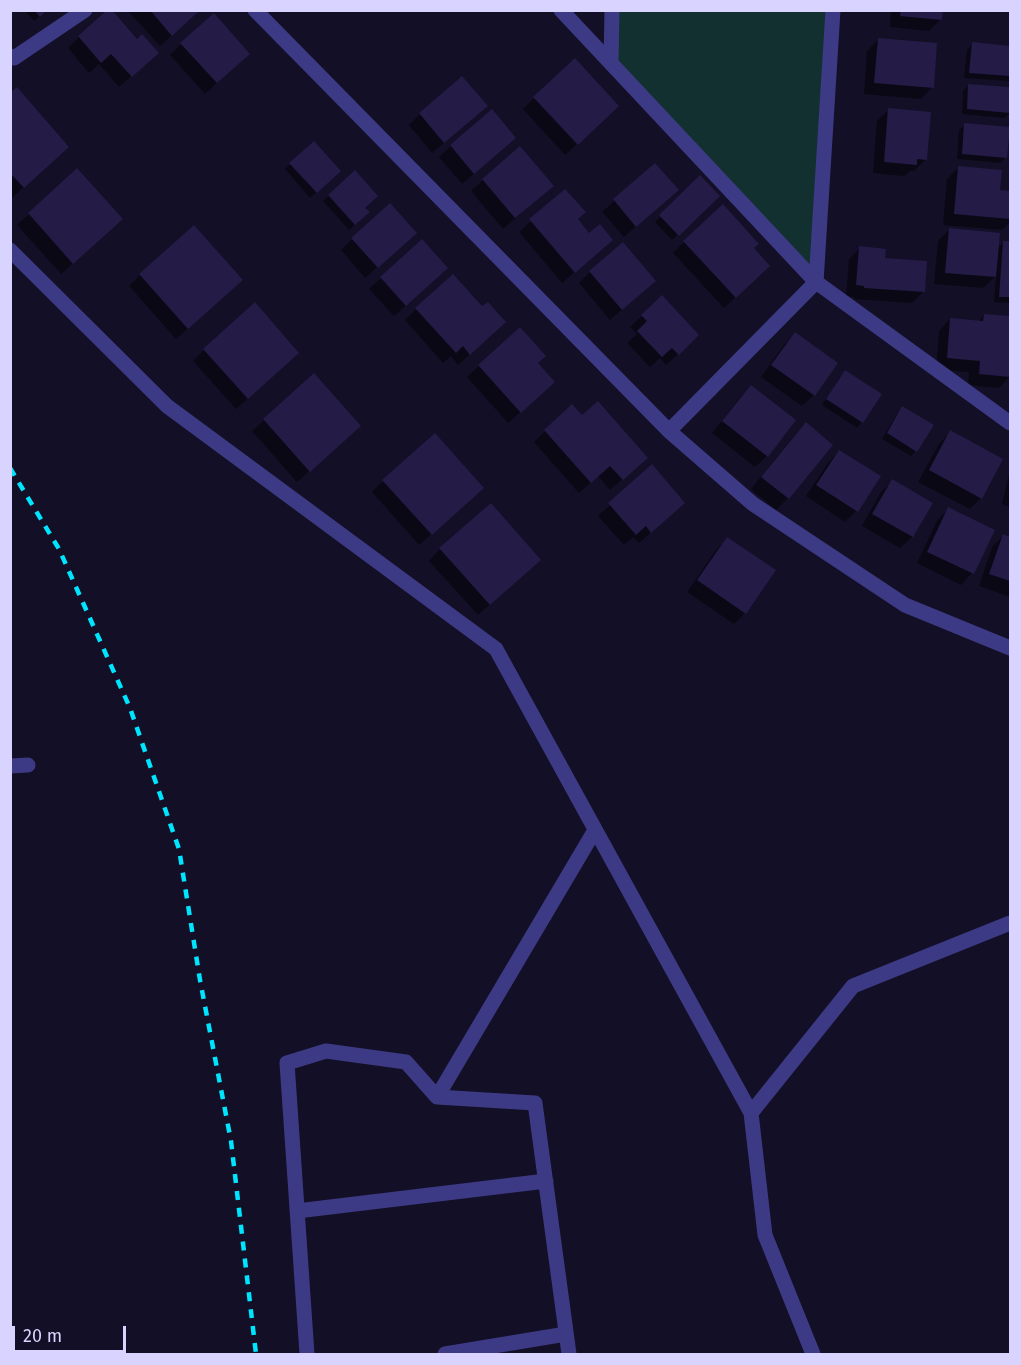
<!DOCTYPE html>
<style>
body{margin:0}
#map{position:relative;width:1021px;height:1365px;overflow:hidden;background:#130f26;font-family:"Fira Sans",sans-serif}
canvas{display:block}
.frame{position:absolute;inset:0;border:12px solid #d9d4ff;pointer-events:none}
.scale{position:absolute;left:12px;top:1326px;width:114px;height:27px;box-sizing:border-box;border:3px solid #d9d4ff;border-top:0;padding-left:8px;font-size:18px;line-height:21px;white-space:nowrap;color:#d9d4ff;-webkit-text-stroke:4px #130f26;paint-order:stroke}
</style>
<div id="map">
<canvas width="1021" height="1365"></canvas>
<div class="frame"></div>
<div class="scale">20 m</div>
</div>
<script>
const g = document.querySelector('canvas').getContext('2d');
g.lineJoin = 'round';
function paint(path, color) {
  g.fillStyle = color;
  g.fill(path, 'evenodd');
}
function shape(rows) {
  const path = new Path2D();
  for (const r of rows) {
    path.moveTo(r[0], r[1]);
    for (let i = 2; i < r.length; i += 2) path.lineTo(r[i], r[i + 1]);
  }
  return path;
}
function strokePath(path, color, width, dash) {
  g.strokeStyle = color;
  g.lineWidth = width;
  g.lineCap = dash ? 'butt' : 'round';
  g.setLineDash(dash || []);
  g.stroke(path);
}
paint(shape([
 [612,11,833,11,816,282,611,63]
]), '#12302f');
paint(shape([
 [24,10,46,10,34,21],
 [131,10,197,10,186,22,160,46,129,12],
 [891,10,942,10,941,19,929,31,890,27],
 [79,37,137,41,145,64,119,87,99,64,89,73,68,48],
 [878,40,932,87,921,99,864,94,867,51],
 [181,44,236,65,205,94,170,55],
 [972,44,1010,47,1010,81,964,78,967,50],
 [969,85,1010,89,1010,113,1005,118,962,114,963,91],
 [10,95,56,158,12,198,10,197],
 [534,98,606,118,565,155,523,109],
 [888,110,926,159,914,171,910,171,904,176,873,173,877,121],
 [420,114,474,117,432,153,409,125],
 [965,125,1006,157,1000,163,957,159,959,130],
 [451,146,503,149,462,184,439,157],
 [290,164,334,177,310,198,285,169],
 [655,165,665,201,624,237,602,212],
 [958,168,999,191,1010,192,1010,222,1002,230,943,225,947,179],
 [77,170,109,231,61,274,17,225],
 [355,173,363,208,362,218,349,230,323,201],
 [700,177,718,196,672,240,655,222],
 [483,180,552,186,503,229,471,191],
 [565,191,576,220,599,251,562,283,519,232],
 [949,230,997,249,1004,242,1010,243,1010,303,994,302,996,276,983,288,934,284,938,241],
 [352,239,404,244,365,278,341,250],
 [684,242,752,248,757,277,724,308,673,253],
 [860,248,884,259,923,292,912,303,854,299,854,297,846,296,849,259],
 [590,272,654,281,610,320,579,283],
 [140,275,230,291,176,339,129,286],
 [381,278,435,279,394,316,369,289],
 [662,297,686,347,666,365,660,358,650,367,627,343,637,334,630,327],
 [416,309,493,334,458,365,451,356,443,363,405,320],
 [984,315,1010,318,1010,376,999,388,968,385,969,372,936,370,939,331,950,319,978,322],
 [795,334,814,395,802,406,761,377,784,345],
 [204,350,286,364,236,409,193,361],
 [536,363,542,393,508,423,467,377,479,366],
 [845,372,862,422,857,428,822,405,840,377],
 [314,375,348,437,297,482,252,431],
 [751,387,767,456,755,467,712,433,740,398],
 [903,408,916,451,911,456,882,439,897,414],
 [582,417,634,469,610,490,598,476,579,493,534,442,545,431],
 [806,424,831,445,788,498,776,510,751,489,794,436],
 [950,432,981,498,970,509,918,482,939,444],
 [839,451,879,477,856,511,845,522,806,496,828,463],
 [652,467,672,514,639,543,633,537,624,545,598,516],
 [1010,471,1010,507,1002,504],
 [383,481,470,500,419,545,372,492],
 [892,481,931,503,912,537,900,548,862,526,881,492],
 [948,509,993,531,972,573,961,585,917,563,937,521],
 [1003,536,1010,538,1010,597,979,586,992,547],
 [727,539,745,613,734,624,687,592,716,550],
 [440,549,527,571,478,615,429,561]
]), '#0007');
paint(shape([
 [34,10,47,10,40,17],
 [107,10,112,10,137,39,142,34,159,53,132,77,111,54,101,63,78,36],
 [150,10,200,10,172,36],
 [901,10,943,10,942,20,900,16],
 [214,13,250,54,217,83,180,43],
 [878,38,937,43,934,88,874,83],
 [972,42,1010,46,1010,76,969,73],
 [575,58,619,106,578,145,533,97],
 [462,76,488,106,444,143,419,113],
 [968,84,1010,87,1010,113,967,109],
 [17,87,69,147,24,188,10,173,10,93],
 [888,108,931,112,927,160,917,159,917,165,884,162],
 [492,109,516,138,474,174,450,145],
 [964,123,1010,127,1007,158,962,154],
 [314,141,341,171,317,193,289,163],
 [520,146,554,186,515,218,482,179],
 [655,163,679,190,636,227,613,199],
 [958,166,1002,170,1000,190,1010,191,1010,219,954,214],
 [77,168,123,219,73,264,28,213],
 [355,170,378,196,365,208,370,212,355,225,328,195],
 [700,175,720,196,679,236,659,215],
 [565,189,586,212,578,219,589,233,600,224,613,240,575,273,529,219],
 [390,203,417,233,378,268,351,238],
 [723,204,759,244,754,248,770,266,736,298,683,241],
 [194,225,243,280,188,329,139,274],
 [949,228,1000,233,996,277,945,273],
 [422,239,448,268,406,306,380,277],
 [1003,241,1010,241,1010,297,999,297],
 [623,242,656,281,622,310,589,271],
 [859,246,886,249,885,258,927,261,925,292,864,288,864,286,856,285],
 [453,274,482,306,488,302,506,322,470,355,463,346,456,353,415,308],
 [662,295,699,335,679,355,672,348,662,357,637,331,647,321,641,315],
 [255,302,299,353,248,399,203,349],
 [984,314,1010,316,1010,377,979,374,980,361,947,358,950,318,983,321],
 [520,327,546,356,538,363,555,382,521,413,478,365],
 [795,332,838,363,815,396,771,365],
 [845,370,882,394,863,423,826,399],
 [314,373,361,426,310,472,263,419],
 [751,385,796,420,768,457,722,421],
 [598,401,648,458,623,480,610,466,591,483,544,430,572,404,582,415],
 [902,406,934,425,917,452,887,433],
 [806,422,833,445,789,499,761,477],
 [950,430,1003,459,982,499,929,470],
 [435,433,484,488,432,535,382,480],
 [839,450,881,476,858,512,816,485],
 [652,464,685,503,651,533,646,526,636,535,608,503],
 [892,479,933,503,913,537,872,514],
 [491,503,541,560,490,605,439,548],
 [948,507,995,530,974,574,927,552],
 [1003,534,1010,537,1010,581,989,574],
 [727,537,776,570,746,614,697,580]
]), '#241b47');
strokePath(shape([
 [255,10,669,431,753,504,905,605,1010,648],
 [561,10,816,282,1010,423],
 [10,56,14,58,85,10],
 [611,63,612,10],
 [10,250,167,406,496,649,751,1113,765,1235,813,1354],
 [669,431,816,282,833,10],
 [10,766,28,765],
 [437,1097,595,830],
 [751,1113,853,986,1010,923],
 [297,1211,546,1181],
 [307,1354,287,1063,326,1051,406,1062,437,1097,535,1103,569,1354],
 [445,1354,566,1334]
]), '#3d3a85', 15);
strokePath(shape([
 [10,468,59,549,130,708,179,849,200,980,231,1141,256,1354]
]), '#00e5ff', 4.5, [9, 8]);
</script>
